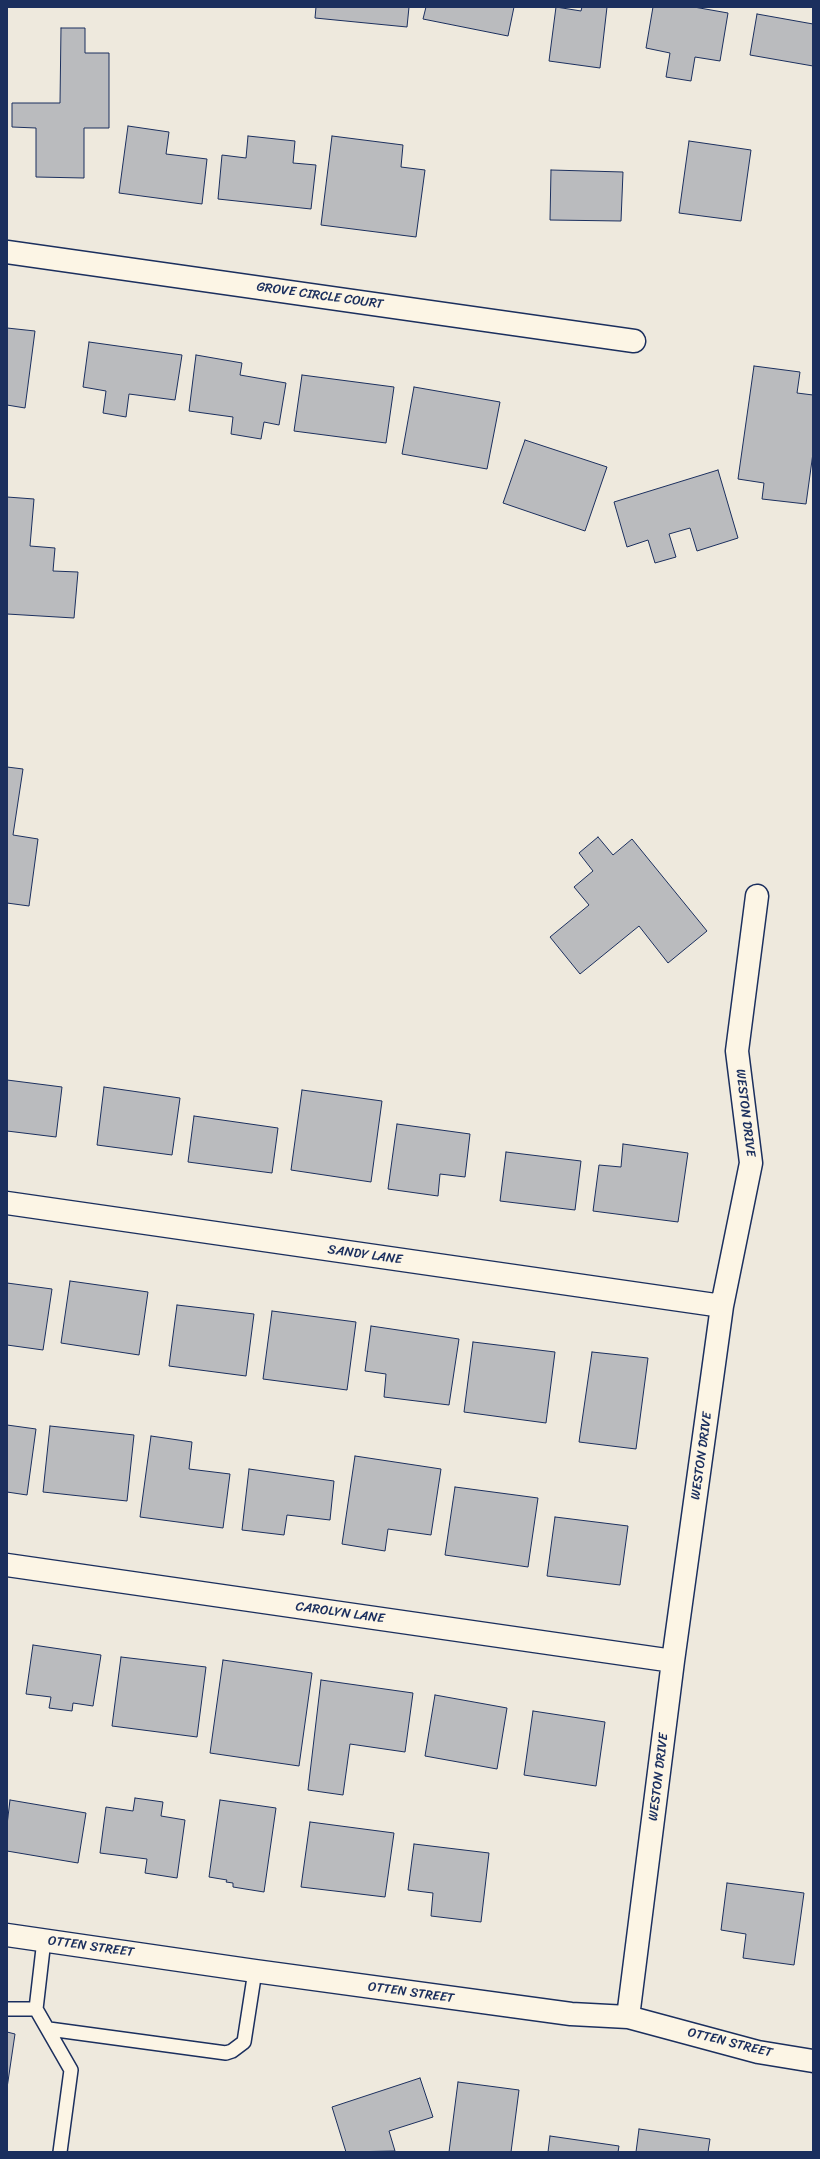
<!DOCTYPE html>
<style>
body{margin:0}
#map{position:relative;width:820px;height:2159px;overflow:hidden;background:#eee9dd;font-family:Sriracha,sans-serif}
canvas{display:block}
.frame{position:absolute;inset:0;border:8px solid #1b2f5e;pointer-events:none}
</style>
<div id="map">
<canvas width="820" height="2159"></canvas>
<div class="frame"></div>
</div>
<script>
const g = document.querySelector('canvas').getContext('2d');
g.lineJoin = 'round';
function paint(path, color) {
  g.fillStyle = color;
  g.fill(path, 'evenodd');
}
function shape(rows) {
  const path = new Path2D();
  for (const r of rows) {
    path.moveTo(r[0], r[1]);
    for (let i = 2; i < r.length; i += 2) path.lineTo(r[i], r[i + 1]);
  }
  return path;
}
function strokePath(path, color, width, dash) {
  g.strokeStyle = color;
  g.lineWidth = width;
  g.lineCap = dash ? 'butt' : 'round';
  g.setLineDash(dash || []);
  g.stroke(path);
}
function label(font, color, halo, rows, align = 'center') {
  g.font = font + ' Sriracha,sans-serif';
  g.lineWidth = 4;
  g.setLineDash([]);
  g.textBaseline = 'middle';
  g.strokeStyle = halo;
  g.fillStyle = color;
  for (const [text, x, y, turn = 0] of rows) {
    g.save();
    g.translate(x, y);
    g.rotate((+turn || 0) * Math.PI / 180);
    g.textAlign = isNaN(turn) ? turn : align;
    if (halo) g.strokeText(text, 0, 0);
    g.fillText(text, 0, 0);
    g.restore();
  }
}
const building = shape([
 [316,7,409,7,407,27,315,18,316,7],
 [426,7,514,7,508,36,423,19,426,7],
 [556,7,581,11,582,7,607,7,600,68,549,61,556,7],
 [653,7,694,7,728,13,720,61,695,57,691,81,666,77,670,53,646,48,653,7],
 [757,14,813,24,813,66,750,55,757,14],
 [61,28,85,28,85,53,109,53,109,128,84,128,84,178,36,177,36,128,12,127,12,103,60,103,61,28],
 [128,126,169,132,166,154,207,159,202,204,119,193,128,126],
 [248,136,295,141,293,163,316,165,311,209,218,199,222,155,246,158,248,136],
 [332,136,403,145,401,167,425,170,416,237,321,225,332,136],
 [689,141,751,150,741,221,679,213,689,141],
 [551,170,623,172,621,221,550,220,551,170],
 [7,328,35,331,25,408,7,405,7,328],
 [89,342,182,355,175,400,129,394,126,417,103,413,106,391,83,387,89,342],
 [196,355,242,363,240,375,286,383,279,425,264,422,261,439,231,434,233,417,189,411,196,355],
 [754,366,800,372,797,393,813,395,813,453,806,504,762,499,764,483,738,479,754,366],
 [302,375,394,387,386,443,294,431,302,375],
 [414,387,500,402,487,469,402,454,414,387],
 [525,440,607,467,585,531,503,503,525,440],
 [718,470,738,538,697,551,690,528,669,534,676,557,655,563,648,540,627,547,614,502,718,470],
 [7,497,34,499,30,546,55,548,53,571,78,572,74,618,7,614,7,497],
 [7,767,23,769,13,835,38,839,29,906,7,903,7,767],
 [598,837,613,855,632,839,707,931,668,963,639,926,580,974,550,937,589,905,574,887,593,871,579,853,598,837],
 [7,1080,62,1087,56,1137,7,1131,7,1080],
 [104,1087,180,1098,172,1155,97,1145,104,1087],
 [302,1090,382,1101,371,1182,291,1170,302,1090],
 [194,1116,278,1128,272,1173,188,1162,194,1116],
 [397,1124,470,1134,465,1177,440,1174,438,1196,388,1189,397,1124],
 [623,1144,688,1153,678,1222,593,1211,599,1165,621,1167,623,1144],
 [506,1152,581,1161,575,1210,500,1201,506,1152],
 [70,1281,148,1292,139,1355,61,1343,70,1281],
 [7,1283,52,1289,43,1350,7,1345,7,1283],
 [177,1305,254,1314,246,1376,169,1366,177,1305],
 [272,1311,356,1322,347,1390,263,1379,272,1311],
 [371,1326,459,1339,449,1405,384,1397,386,1374,365,1371,371,1326],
 [473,1342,555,1352,546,1423,464,1412,473,1342],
 [592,1352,648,1358,636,1449,579,1442,592,1352],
 [7,1425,36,1429,27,1495,7,1492,7,1425],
 [50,1426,134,1435,127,1501,43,1492,50,1426],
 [151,1436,192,1442,189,1469,230,1474,223,1528,140,1517,151,1436],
 [355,1456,441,1469,431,1535,388,1529,385,1551,342,1544,355,1456],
 [249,1469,334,1481,330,1520,287,1515,284,1535,242,1530,249,1469],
 [455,1487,538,1498,528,1567,445,1555,455,1487],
 [555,1517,628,1526,620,1585,547,1576,555,1517],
 [33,1645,101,1655,93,1706,73,1703,72,1711,49,1708,51,1697,26,1694,33,1645],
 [121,1657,206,1667,197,1737,112,1726,121,1657],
 [223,1660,312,1673,299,1766,210,1753,223,1660],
 [321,1680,413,1693,405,1752,350,1744,343,1795,308,1790,321,1680],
 [435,1695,507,1708,497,1769,425,1756,435,1695],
 [533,1711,605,1722,596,1786,524,1775,533,1711],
 [135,1798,163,1802,161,1816,185,1820,177,1878,145,1873,147,1859,100,1853,106,1807,133,1811,135,1798],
 [10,1800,86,1813,78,1863,7,1851,7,1825,10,1800],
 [220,1800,276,1808,264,1892,233,1887,233,1883,226,1882,227,1880,209,1877,220,1800],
 [310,1822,394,1833,385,1897,301,1887,310,1822],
 [414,1844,489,1853,481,1922,431,1916,433,1893,408,1890,414,1844],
 [727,1883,804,1893,794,1965,743,1958,746,1934,721,1930,727,1883],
 [7,2032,15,2034,7,2088,7,2032],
 [420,2078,433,2117,389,2131,395,2151,346,2152,332,2107,420,2078],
 [458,2082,519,2090,511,2152,449,2152,458,2082],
 [639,2129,710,2139,708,2152,636,2152,639,2129],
 [550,2136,619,2146,618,2152,548,2152,550,2136]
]);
paint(building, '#babbbe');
strokePath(building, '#1b2f5e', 1);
const service = shape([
 [44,1940,36,2009,71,2070,60,2152],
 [7,2009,36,2009],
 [49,2029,226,2053,232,2051,244,2042,255,1971]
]);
const minor = shape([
 [7,252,634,341],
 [7,1203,722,1306],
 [7,1565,673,1661],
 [7,1935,255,1971,571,2014,628,2017,758,2052,813,2061],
 [628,2017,673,1661,722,1306,751,1163,737,1051,757,896]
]);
strokePath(service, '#1b2f5e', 16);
strokePath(minor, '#1b2f5e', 25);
strokePath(service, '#fcf5e5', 13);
strokePath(minor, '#fcf5e5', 22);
label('13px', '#1b2f5e', '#fcf5e5', [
 ["GROVE CIRCLE COURT",320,296,8],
 ["WESTON DRIVE",745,1113,83],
 ["SANDY LANE",365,1255,8],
 ["WESTON DRIVE",702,1456,-82],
 ["CAROLYN LANE",340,1613,8],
 ["WESTON DRIVE",659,1777,-83],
 ["OTTEN STREET",91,1947,8],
 ["OTTEN STREET",411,1993,8],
 ["OTTEN STREET",730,2043,14]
]);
</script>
